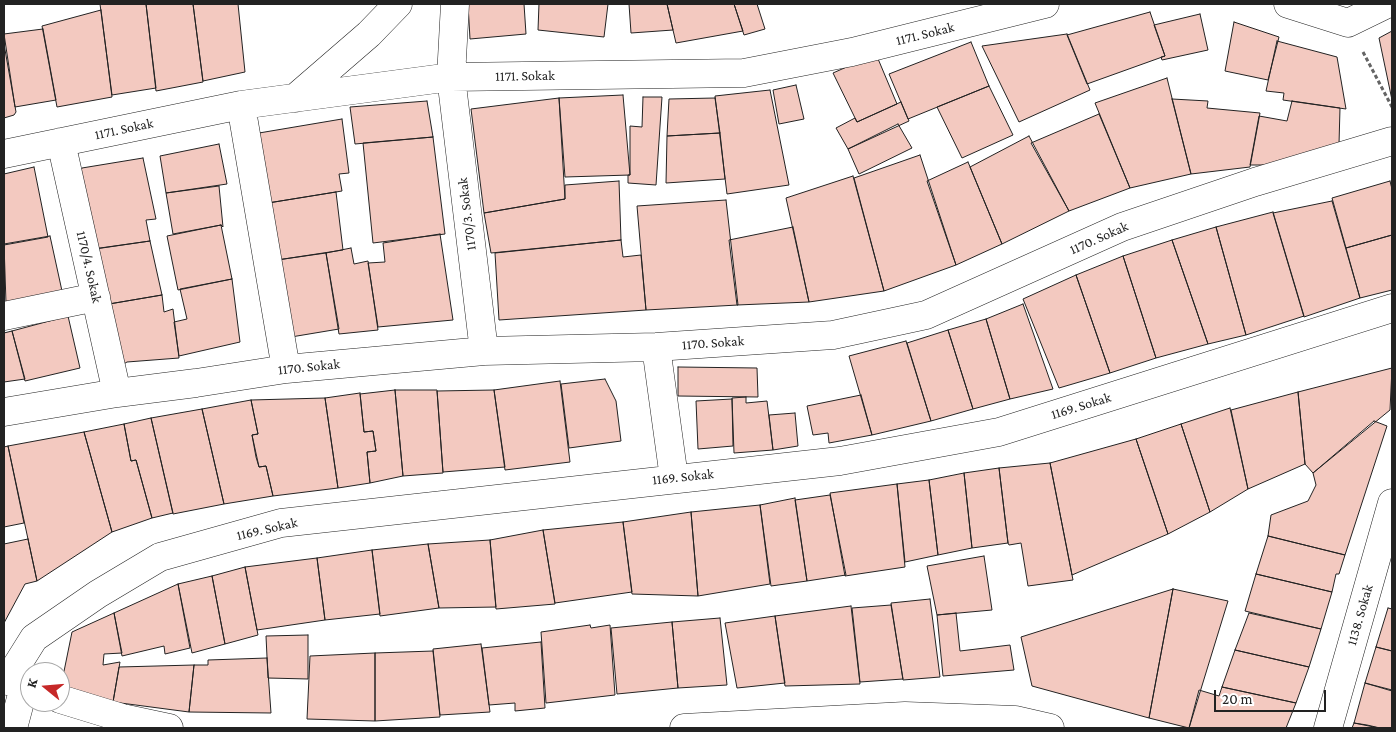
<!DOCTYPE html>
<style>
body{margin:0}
#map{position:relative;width:1396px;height:732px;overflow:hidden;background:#fff;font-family:"Crimson Pro",serif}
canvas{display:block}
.frame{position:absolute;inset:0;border:5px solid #222;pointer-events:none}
.north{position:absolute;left:20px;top:662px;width:50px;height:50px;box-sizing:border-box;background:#fff;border:1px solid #a7a7a7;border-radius:50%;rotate:287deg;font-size:14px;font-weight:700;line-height:20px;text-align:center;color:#222}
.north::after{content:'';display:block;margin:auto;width:18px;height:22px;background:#c62828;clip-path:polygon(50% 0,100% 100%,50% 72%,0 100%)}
.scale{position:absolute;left:1214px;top:690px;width:112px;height:22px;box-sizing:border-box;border:2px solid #222;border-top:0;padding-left:6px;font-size:15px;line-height:18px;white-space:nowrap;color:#222;-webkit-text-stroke:4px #fff;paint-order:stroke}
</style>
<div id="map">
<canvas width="1396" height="732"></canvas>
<div class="frame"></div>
<div class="north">K</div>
<div class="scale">20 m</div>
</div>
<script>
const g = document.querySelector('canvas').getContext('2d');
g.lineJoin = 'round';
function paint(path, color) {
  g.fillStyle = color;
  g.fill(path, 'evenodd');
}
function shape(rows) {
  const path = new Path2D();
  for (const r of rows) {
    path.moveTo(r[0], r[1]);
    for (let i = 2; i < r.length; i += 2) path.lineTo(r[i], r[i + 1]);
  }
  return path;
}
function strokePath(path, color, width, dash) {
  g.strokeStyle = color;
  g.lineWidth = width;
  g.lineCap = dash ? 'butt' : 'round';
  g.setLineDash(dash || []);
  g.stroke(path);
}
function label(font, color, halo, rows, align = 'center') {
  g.font = font + ' "Crimson Pro",serif';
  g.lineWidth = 4;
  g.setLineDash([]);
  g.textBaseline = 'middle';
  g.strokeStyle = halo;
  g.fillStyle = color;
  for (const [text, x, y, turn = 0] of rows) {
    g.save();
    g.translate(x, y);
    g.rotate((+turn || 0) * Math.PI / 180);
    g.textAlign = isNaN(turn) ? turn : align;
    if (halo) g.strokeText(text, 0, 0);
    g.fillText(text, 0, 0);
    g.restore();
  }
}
const building = shape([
 [100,4,146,4,156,88,112,95,100,4],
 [146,4,193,4,203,82,156,91,146,4],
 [193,4,238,4,245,72,203,81,193,4],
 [468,4,524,4,526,34,470,39,468,4],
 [539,4,608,4,604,37,538,30,539,4],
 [629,4,667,4,673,30,631,33,629,4],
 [667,4,734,4,743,31,676,43,667,4],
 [734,4,757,4,765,29,744,35,734,4],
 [101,10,112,97,57,107,42,26,101,10],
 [1150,12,1165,56,1087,84,1067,35,1150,12],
 [1200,14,1208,50,1162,60,1161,57,1165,56,1154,25,1200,14],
 [1234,22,1279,37,1268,80,1225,71,1234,22],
 [43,29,56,100,15,107,4,34,43,29],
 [1392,31,1392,100,1379,38,1392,31],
 [1067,34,1090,90,1019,122,982,46,1067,34],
 [1277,41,1337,57,1346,109,1283,100,1284,93,1266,91,1277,41],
 [971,42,989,86,908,119,889,74,971,42],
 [4,44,16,112,14,115,4,118,4,44],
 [876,54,897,104,857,122,833,73,876,54],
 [1167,78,1191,174,1130,188,1095,103,1167,78],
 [796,85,804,119,779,124,773,90,796,85],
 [989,86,1013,135,962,158,937,107,989,86],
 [770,90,789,185,727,194,715,96,770,90],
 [623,95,630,175,565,177,559,98,623,95],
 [643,97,662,97,656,185,628,183,628,175,630,175,630,126,642,127,643,97],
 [559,98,565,199,484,213,471,109,559,98],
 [715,98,720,133,667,136,669,99,715,98],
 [1172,99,1208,101,1207,108,1260,113,1250,167,1191,174,1172,99],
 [427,101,433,137,355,144,350,107,427,101],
 [1292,101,1340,108,1339,144,1282,165,1250,165,1259,116,1287,121,1292,101],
 [901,102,909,121,848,149,836,128,855,118,857,122,901,102],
 [1099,114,1130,188,1069,211,1031,143,1099,114],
 [342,119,349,173,339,174,342,191,268,203,259,133,342,119],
 [898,124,912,148,859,174,848,149,898,124],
 [720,133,725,179,666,183,667,136,720,133],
 [1029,136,1069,211,1002,244,970,167,1029,136],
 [433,137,445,234,373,243,363,143,433,137],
 [219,144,227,184,166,193,160,156,219,144],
 [920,155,956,265,884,291,854,178,920,155],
 [143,158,156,219,146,220,150,241,95,249,81,170,82,168,143,158],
 [968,162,1002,244,956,265,927,181,968,162],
 [34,167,48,237,4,245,4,174,34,167],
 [853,176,884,291,809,302,786,198,853,176],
 [619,181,621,240,491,253,484,213,565,199,565,185,619,181],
 [1390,181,1392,189,1392,235,1346,248,1332,198,1390,181],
 [219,186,223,227,221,225,173,234,166,193,219,186],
 [336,192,343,250,277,260,268,203,336,192],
 [726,200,738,305,646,310,637,206,726,200],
 [1332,201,1360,298,1304,317,1273,213,1332,201],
 [1273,212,1304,316,1246,335,1216,227,1273,212],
 [221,225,232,279,178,290,167,236,221,225],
 [793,227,809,302,737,305,729,240,793,227],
 [1216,227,1246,335,1208,344,1172,240,1216,227],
 [440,234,453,320,378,327,368,263,385,262,383,243,440,234],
 [1392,235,1392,290,1360,298,1346,248,1392,235],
 [50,236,62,291,6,303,4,244,50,236],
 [621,240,623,257,641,255,646,310,499,320,495,253,621,240],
 [1172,240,1208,344,1156,358,1123,256,1172,240],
 [150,241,162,295,109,304,93,249,150,241],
 [351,248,354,264,368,261,378,330,339,334,326,253,351,248],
 [326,253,339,329,291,337,277,260,326,253],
 [1123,256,1156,358,1110,373,1076,275,1123,256],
 [1076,275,1110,373,1059,388,1023,299,1076,275],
 [232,279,240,342,179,356,174,322,187,319,180,289,232,279],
 [162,295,164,312,173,309,179,358,127,362,122,365,109,304,162,295],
 [1023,304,1053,389,1010,399,986,319,1023,304],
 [68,316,80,368,25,381,12,331,68,316],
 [986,319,1010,399,973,409,948,330,986,319],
 [948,330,973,409,931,421,907,343,948,330],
 [12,331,25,379,4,382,4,333,12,331],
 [906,341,931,421,872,435,849,356,906,341],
 [678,367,757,368,758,397,678,396,678,367],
 [1392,368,1390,410,1313,473,1305,464,1298,392,1392,368],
 [605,379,616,401,621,441,569,448,561,384,605,379],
 [560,381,570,462,505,470,494,390,560,381],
 [395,390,437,390,443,473,403,476,395,390],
 [395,390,403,476,370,483,367,452,376,451,373,431,364,432,360,394,395,390],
 [494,390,505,467,443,472,437,391,494,390],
 [1298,392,1305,464,1248,489,1231,410,1298,392],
 [360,393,364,432,373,431,376,451,367,452,370,483,338,488,325,398,360,393],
 [861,395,872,435,829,443,828,433,813,435,807,406,861,395],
 [746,397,746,403,767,401,773,450,734,453,732,398,746,397],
 [325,398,338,488,273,496,266,466,259,467,256,457,252,435,258,434,251,400,325,398],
 [732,399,733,446,698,449,696,401,732,399],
 [251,400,258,434,252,435,259,467,266,466,273,496,224,504,202,409,251,400],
 [1230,408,1248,489,1210,512,1181,424,1230,408],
 [202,409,224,504,173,514,151,418,202,409],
 [795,413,798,446,773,450,769,415,795,413],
 [151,418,173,513,152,518,136,460,131,461,124,424,151,418],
 [1374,421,1387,426,1345,555,1268,536,1271,515,1308,501,1316,485,1313,473,1374,421],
 [124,424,131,461,136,460,152,518,112,532,84,432,124,424],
 [1181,424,1210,512,1168,534,1136,439,1181,424],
 [84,432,112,532,37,581,8,446,84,432],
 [1136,439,1168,534,1072,575,1050,463,1136,439],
 [8,446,24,523,4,527,4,447,8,446],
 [1050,463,1073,580,1028,586,1021,543,1009,545,1008,543,999,468,1050,463],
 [999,468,1008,543,972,548,964,473,999,468],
 [964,473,972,548,938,555,929,480,964,473],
 [929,480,938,555,905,562,897,484,929,480],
 [897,484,905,567,845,576,830,493,897,484],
 [830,495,846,575,807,581,795,500,830,495],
 [795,498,807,581,771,586,760,505,795,498],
 [760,505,770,584,698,596,691,512,760,505],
 [691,512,698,596,632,594,623,522,691,512],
 [623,522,632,592,555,603,543,530,623,522],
 [543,530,555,604,496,609,490,540,543,530],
 [1268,536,1345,555,1339,574,1336,574,1332,592,1256,574,1268,536],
 [28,539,37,581,25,584,4,623,4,544,28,539],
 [490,540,496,607,439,608,428,544,490,540],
 [428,544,439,608,380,616,372,550,428,544],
 [372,550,380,614,325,620,317,558,372,550],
 [984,556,992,610,937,615,927,566,984,556],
 [317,558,325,620,257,630,245,567,317,558],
 [245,567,258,635,225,644,212,576,245,567],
 [1256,574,1332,592,1321,629,1245,611,1256,574],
 [212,576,225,644,192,653,178,584,212,576],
 [178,584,190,648,165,654,164,646,122,656,114,613,178,584],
 [1173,589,1149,718,1032,686,1021,637,1173,589],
 [1173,589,1228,601,1189,728,1149,718,1173,589],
 [930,599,940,677,903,680,891,603,930,599],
 [891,605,903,679,860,682,852,608,891,605],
 [851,606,860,684,785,686,775,616,851,606],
 [1388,608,1392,609,1392,651,1376,647,1388,608],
 [114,613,122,653,104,654,103,665,120,662,113,702,60,691,72,632,114,613],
 [956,613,960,651,1010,645,1014,670,943,676,937,615,956,613],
 [1249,613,1321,629,1309,667,1235,650,1249,613],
 [775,616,785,683,737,688,725,623,775,616],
 [720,618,727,685,678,688,672,622,720,618],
 [672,622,678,688,617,694,611,628,672,622],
 [590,625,591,628,610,625,615,695,546,703,541,632,590,625],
 [308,635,308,679,268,678,266,636,308,635],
 [541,642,545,708,515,711,515,703,489,705,482,648,541,642],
 [481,644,490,712,440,715,433,649,481,644],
 [1376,647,1392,651,1392,690,1365,683,1376,647],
 [1235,650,1309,667,1296,703,1222,687,1235,650],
 [433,651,440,717,375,721,375,653,433,651],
 [375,653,375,721,307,719,310,656,375,653],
 [267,658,271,713,189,712,194,665,208,665,208,660,267,658],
 [194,665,189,712,113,702,119,667,194,665],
 [1365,683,1392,691,1392,728,1379,728,1354,723,1365,683],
 [1222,687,1296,703,1286,728,1189,728,1199,690,1219,696,1222,687],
 [1354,723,1367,725,1380,728,1352,728,1354,723]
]);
paint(building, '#f3c9c0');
strokePath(building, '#222', 1);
const street = shape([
 [455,4,451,77,484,351],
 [1288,4,1348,23,1387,4],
 [295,98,369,34,398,4],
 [241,105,286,369],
 [61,142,117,393],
 [4,154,241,105,451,77,744,73,852,52,1045,4],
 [4,316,96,297],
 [656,347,674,478],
 [4,412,117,393,196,383,286,369,484,351,656,347,833,335,926,315,1122,227,1255,182,1392,141],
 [7,681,34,638,98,594,160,557,281,523,840,461,999,432,1392,308],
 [60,699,122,718,169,728],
 [13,728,24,687],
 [684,728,905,716,1015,720,1050,728],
 [1328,728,1392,503]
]);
strokePath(street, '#222', 29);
strokePath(shape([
 [1363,52,1392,107]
]), '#646464', 3, [4, 2.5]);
strokePath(street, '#fff', 28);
label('14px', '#222', '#fff', [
 ["1171. Sokak",925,34,-14],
 ["1171. Sokak",525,76,-1],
 ["1171. Sokak",124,129,-12],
 ["1170/3. Sokak",467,214,-97],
 ["1170. Sokak",1099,238,-24],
 ["1170/4. Sokak",89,267,77],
 ["1170. Sokak",713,343,-4],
 ["1170. Sokak",309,367,-6],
 ["1169. Sokak",1081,406,-17],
 ["1169. Sokak",683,477,-6],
 ["1169. Sokak",267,529,-13],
 ["1138. Sokak",1360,615,-74]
]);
</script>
